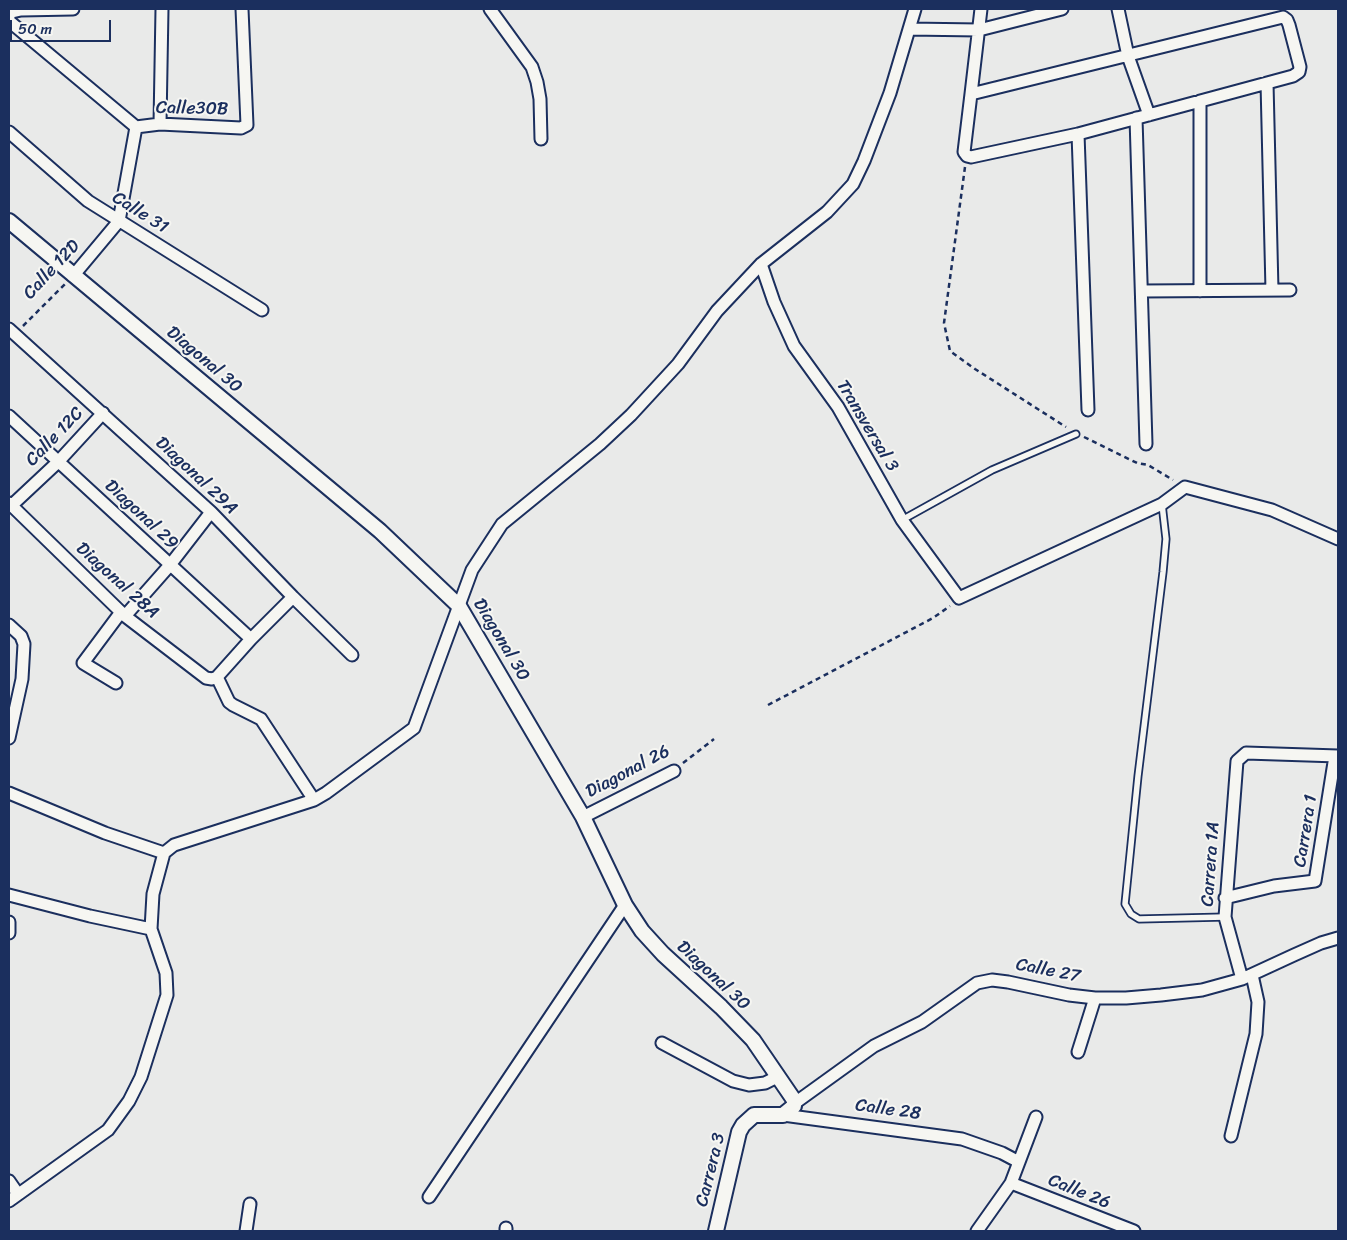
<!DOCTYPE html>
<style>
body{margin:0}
#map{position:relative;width:1347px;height:1240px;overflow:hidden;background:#e9eae9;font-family:Sriracha,sans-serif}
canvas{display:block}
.frame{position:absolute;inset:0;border:10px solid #1b2f5e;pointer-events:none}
.scale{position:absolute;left:10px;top:20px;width:101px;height:22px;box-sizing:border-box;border:2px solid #1b2f5e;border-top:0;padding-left:6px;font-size:15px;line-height:18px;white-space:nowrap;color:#1b2f5e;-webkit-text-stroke:4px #f6f6f2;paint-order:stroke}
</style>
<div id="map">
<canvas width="1347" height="1240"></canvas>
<div class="frame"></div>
<div class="scale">50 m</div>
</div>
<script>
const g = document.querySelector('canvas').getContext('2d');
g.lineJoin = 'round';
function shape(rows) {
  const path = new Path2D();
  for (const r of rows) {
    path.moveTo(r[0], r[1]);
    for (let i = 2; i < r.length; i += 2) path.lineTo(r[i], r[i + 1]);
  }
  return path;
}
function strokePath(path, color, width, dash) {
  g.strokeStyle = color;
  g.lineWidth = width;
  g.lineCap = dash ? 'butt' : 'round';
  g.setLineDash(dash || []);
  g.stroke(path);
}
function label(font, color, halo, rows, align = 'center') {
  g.font = font + ' Sriracha,sans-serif';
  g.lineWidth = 4;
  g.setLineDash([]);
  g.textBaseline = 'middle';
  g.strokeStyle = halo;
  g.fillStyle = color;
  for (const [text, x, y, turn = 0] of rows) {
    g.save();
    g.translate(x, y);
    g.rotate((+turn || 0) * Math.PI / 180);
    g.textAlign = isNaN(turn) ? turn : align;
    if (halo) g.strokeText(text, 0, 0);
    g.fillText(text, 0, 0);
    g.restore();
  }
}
const service = shape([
 [1162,504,1166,539,1163,572,1138,776,1125,904,1131,914,1139,919,1225,917],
 [902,520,992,470,1076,434]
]);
const minor = shape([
 [490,9,532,67,537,82,540,99,541,139],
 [1118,9,1128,56,1149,115],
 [9,15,12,12,21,10,73,9],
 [9,21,136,127],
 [909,29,979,30,1062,9],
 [1267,83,1272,290],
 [971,94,1283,17,1287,20,1289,25,1300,67,1299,72,1293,76,1078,134,971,157,967,156,964,152,971,94,981,9],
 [1200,101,1200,291],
 [1136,118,1146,444],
 [160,124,162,9],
 [136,127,160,124,241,128,247,125,242,9],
 [9,132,88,201,262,310],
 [1078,134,1088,410],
 [761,264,774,302,794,346,838,407,902,520,959,598,1162,504,1185,487,1272,510,1338,539],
 [73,276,119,221,136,127],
 [1142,291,1290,290],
 [9,329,211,512,293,597,352,655],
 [9,416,251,639],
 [9,503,125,616,206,678,212,679,217,677,251,639,293,597],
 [11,506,58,462,103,413],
 [125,616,170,565,211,512],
 [9,625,21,636,24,644,22,679,9,738],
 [217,677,229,702,233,705,261,719,314,800],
 [116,683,83,663,121,612],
 [9,793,105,833,164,853],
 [583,817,674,771],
 [9,895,90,916,151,929],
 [1225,898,1274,886,1315,881,1335,756],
 [9,922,9,933],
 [1242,979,1225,917,1237,761,1246,753,1338,756],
 [662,1043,733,1081,749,1085,765,1083,777,1077],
 [1078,1052,1095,998],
 [795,1103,874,1046,922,1022,977,983,992,980,1008,982,1069,995,1095,998,1126,998,1161,995,1202,990,1242,979,1294,955,1321,943,1338,938],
 [783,1115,962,1139,1002,1153,1019,1162],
 [1231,1136,1256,1034,1258,1002,1252,975],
 [9,1181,18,1194],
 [1011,1183,1134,1231],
 [429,1197,625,905],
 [9,1201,108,1130,129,1101,141,1077,167,995,166,973,151,929,153,894,164,853,174,845,314,800,326,793,414,728,472,570,502,524,600,444,631,415,678,364,717,311,761,264,827,212,853,184,864,161,890,93,915,9],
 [506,1228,506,1231],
 [246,1231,250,1204],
 [977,1231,1011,1183,1036,1117]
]);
const tertiary = shape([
 [9,221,380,531,459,606,583,817,625,905,642,931,663,954,721,1007,753,1040,794,1100,794,1106,783,1115,754,1115,743,1125,739,1132,716,1231]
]);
strokePath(service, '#1b2f5e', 9);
strokePath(minor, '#1b2f5e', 15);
strokePath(tertiary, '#1b2f5e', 18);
strokePath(shape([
 [965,167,944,323,950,351,975,369,1066,427],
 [23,326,65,284],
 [1084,437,1137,463,1148,465,1173,480],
 [768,705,933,618,950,606],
 [683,763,714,739]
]), '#1b2f5e', 2.5, [5, 4]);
strokePath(service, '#f6f6f2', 5.5);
strokePath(minor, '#f6f6f2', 11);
strokePath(tertiary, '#f6f6f2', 14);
label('18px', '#1b2f5e', '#f6f6f2', [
 ["Calle30B",192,109,1],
 ["Calle 31",140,213,32],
 ["Calle 12D",52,270,-47],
 ["Diagonal 30",204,360,40],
 ["Transversal 3",867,426,59],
 ["Calle 12C",55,437,-46],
 ["Diagonal 29A",196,476,43],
 ["Diagonal 29",141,515,43],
 ["Diagonal 28A",117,581,42],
 ["Diagonal 30",501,640,59],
 ["Diagonal 26",628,772,-28],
 ["Carrera 1",1306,831,-81],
 ["Carrera 1A",1211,864,-86],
 ["Calle 27",1048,971,11],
 ["Diagonal 30",713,976,43],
 ["Calle 28",888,1110,8],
 ["Carrera 3",711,1170,-76],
 ["Calle 26",1079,1192,22]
]);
</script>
